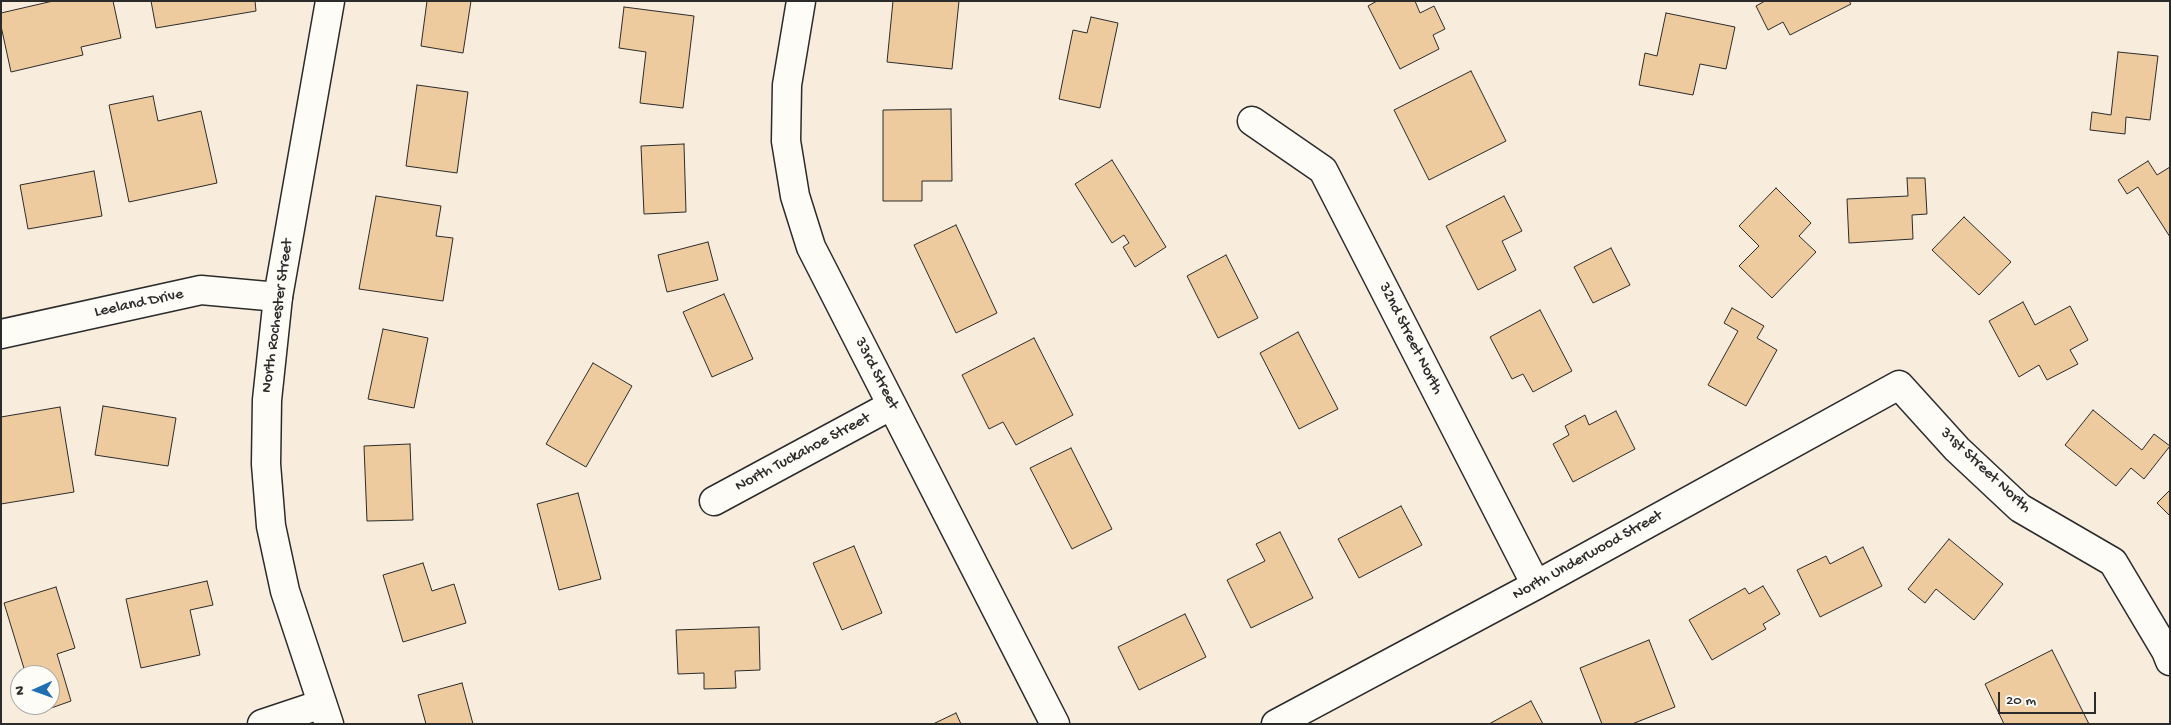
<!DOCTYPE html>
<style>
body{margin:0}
#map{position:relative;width:2171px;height:725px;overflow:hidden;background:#f8eddd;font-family:"Gochi Hand",sans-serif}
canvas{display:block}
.frame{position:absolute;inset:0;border:2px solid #2b2b2b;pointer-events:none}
.north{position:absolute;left:10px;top:665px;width:50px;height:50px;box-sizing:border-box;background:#fdfcf7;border:1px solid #a9a8a5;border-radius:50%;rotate:268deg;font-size:14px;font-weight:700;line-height:20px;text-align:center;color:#2b2b2b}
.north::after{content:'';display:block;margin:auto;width:18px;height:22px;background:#1f6fb2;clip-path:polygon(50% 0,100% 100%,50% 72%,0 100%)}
.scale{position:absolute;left:1998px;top:692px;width:98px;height:22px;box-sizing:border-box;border:2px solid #2b2b2b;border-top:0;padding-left:6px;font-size:15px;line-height:18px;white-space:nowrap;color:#2b2b2b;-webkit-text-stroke:4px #fdfcf7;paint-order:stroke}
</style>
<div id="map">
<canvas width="2171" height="725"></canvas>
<div class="frame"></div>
<div class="north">N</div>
<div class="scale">20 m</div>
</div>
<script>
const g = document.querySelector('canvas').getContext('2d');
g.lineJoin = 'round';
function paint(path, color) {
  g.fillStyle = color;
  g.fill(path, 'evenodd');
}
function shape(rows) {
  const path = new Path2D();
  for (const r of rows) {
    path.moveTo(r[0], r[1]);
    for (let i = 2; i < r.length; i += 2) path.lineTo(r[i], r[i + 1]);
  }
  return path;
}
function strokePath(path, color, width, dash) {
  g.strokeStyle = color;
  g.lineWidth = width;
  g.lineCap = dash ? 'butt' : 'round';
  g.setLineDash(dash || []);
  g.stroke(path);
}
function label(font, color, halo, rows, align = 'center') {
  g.font = font + ' "Gochi Hand",sans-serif';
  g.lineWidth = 4.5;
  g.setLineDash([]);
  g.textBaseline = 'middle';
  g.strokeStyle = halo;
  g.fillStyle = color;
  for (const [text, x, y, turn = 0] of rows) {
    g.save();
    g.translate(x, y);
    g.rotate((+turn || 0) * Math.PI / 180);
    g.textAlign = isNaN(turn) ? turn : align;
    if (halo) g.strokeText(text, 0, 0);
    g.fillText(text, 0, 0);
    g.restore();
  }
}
const building = shape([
 [53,1,113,1,121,38,81,47,83,55,11,72,1,26,1,13,53,1],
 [151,1,255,1,256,11,156,28,151,1],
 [427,1,471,1,463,53,421,46,427,1],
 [893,1,959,1,952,69,887,62,893,1],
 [1377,1,1415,1,1420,13,1434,6,1445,29,1433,35,1439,49,1400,69,1368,6,1377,1],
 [1765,1,1849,1,1851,4,1790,35,1783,22,1768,30,1756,6,1765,1],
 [624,7,694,16,683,108,640,103,646,52,619,48,624,7],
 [1666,13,1735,27,1726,69,1700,64,1693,95,1639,85,1645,53,1657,56,1666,13],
 [1091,17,1118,23,1100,108,1059,99,1073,30,1087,33,1091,17],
 [2118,52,2158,56,2150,120,2126,117,2125,134,2090,130,2092,112,2111,115,2118,52],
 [1471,71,1506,141,1429,180,1394,110,1471,71],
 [417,85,468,92,457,173,406,166,417,85],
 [153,96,158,121,201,111,217,183,129,202,109,105,153,96],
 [951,109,952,181,922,181,922,201,883,201,883,110,951,109],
 [684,144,686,212,644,214,641,146,684,144],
 [1112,160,1166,247,1135,267,1123,247,1129,243,1124,235,1112,243,1075,184,1112,160],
 [2148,161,2157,175,2170,167,2170,237,2138,187,2127,194,2118,180,2148,161],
 [94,171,102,216,28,229,20,185,94,171],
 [1907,178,1925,178,1927,214,1912,215,1913,239,1849,243,1847,199,1908,196,1907,178],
 [1776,188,1811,223,1799,236,1816,252,1772,298,1739,266,1759,246,1739,226,1776,188],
 [376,196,441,206,436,236,453,238,443,301,359,289,376,196],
 [1504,196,1522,231,1502,241,1516,270,1478,290,1446,226,1504,196],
 [1964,217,2011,262,1979,295,1932,250,1964,217],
 [956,225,997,313,956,333,914,245,956,225],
 [708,242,718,280,667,292,658,255,708,242],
 [1611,248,1630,285,1593,303,1574,267,1611,248],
 [1226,255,1258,318,1218,338,1187,276,1226,255],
 [724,294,753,359,712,377,683,312,724,294],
 [2023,302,2035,325,2070,306,2088,340,2070,350,2078,364,2047,380,2039,365,2019,377,1989,321,2023,302],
 [1732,308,1764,326,1757,338,1777,350,1746,406,1708,385,1738,331,1724,323,1732,308],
 [1540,310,1572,371,1533,392,1523,374,1512,379,1490,337,1540,310],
 [383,329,428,338,414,408,368,399,383,329],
 [1298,332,1338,409,1299,429,1260,353,1298,332],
 [1034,338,1073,415,1016,445,1003,422,989,429,962,375,1034,338],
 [593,363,632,386,586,467,546,444,593,363],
 [103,406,176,418,168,466,95,455,103,406],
 [60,407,74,492,1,504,1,417,60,407],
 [2093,410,2142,450,2154,434,2170,446,2144,479,2131,468,2116,486,2065,445,2093,410],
 [1616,411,1635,449,1573,482,1553,444,1569,435,1565,426,1585,415,1589,425,1616,411],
 [410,444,413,520,367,521,364,446,410,444],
 [1071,448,1112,529,1072,549,1030,468,1071,448],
 [2170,490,2170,516,2157,503,2170,490],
 [578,493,601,579,559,590,537,504,578,493],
 [1401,506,1422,545,1359,578,1338,539,1401,506],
 [1280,532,1313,598,1251,628,1227,580,1265,561,1256,544,1280,532],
 [1949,539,2003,584,1974,620,1936,589,1925,603,1908,589,1949,539],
 [854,546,882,613,842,630,813,563,854,546],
 [1863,547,1882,586,1820,617,1797,570,1826,556,1830,564,1863,547],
 [423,563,432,591,454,584,466,623,403,642,383,575,423,563],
 [207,581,213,605,190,610,200,655,141,668,126,599,207,581],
 [1763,586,1780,614,1763,624,1766,629,1712,660,1689,620,1745,588,1749,594,1763,586],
 [56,587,75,648,57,654,71,701,37,713,35,705,50,705,50,675,26,675,4,603,56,587],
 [1185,614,1206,657,1139,690,1118,647,1185,614],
 [759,627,760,670,735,671,736,688,704,689,704,673,678,674,676,630,759,627],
 [1649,640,1675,707,1632,724,1602,724,1580,668,1649,640],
 [2052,650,2089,724,2004,724,1985,684,2052,650],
 [462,683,473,724,426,724,418,695,462,683],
 [1531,701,1543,724,1489,724,1531,701],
 [956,713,961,724,933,724,956,713]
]);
paint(building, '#eeca9f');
strokePath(building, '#2b2b2b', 1);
const minor = shape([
 [801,1,787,85,786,141,795,196,811,247,1055,724],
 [1252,121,1323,170,1536,585],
 [1,334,201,290,278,297],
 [714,501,892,405],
 [262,724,322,704],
 [1276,724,1536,585,1899,385,1957,449,2020,508,2113,562,2166,651,2170,661]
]);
const tertiary = shape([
 [329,724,285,591,271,526,266,464,267,400,278,297,330,1]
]);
strokePath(minor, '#2b2b2b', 31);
strokePath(tertiary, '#2b2b2b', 31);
strokePath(minor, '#fdfcf7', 28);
strokePath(tertiary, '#fdfcf7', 28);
label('16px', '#2b2b2b', '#fdfcf7', [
 ["Leeland Drive",139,304,-12],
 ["North Rochester Street",278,316,-82],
 ["32nd Street North",1410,339,63],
 ["33rd Street",876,374,63],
 ["North Tuckahoe Street",803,453,-28],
 ["31st Street North",1985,471,43],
 ["North Underwood Street",1588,556,-29]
]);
</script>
